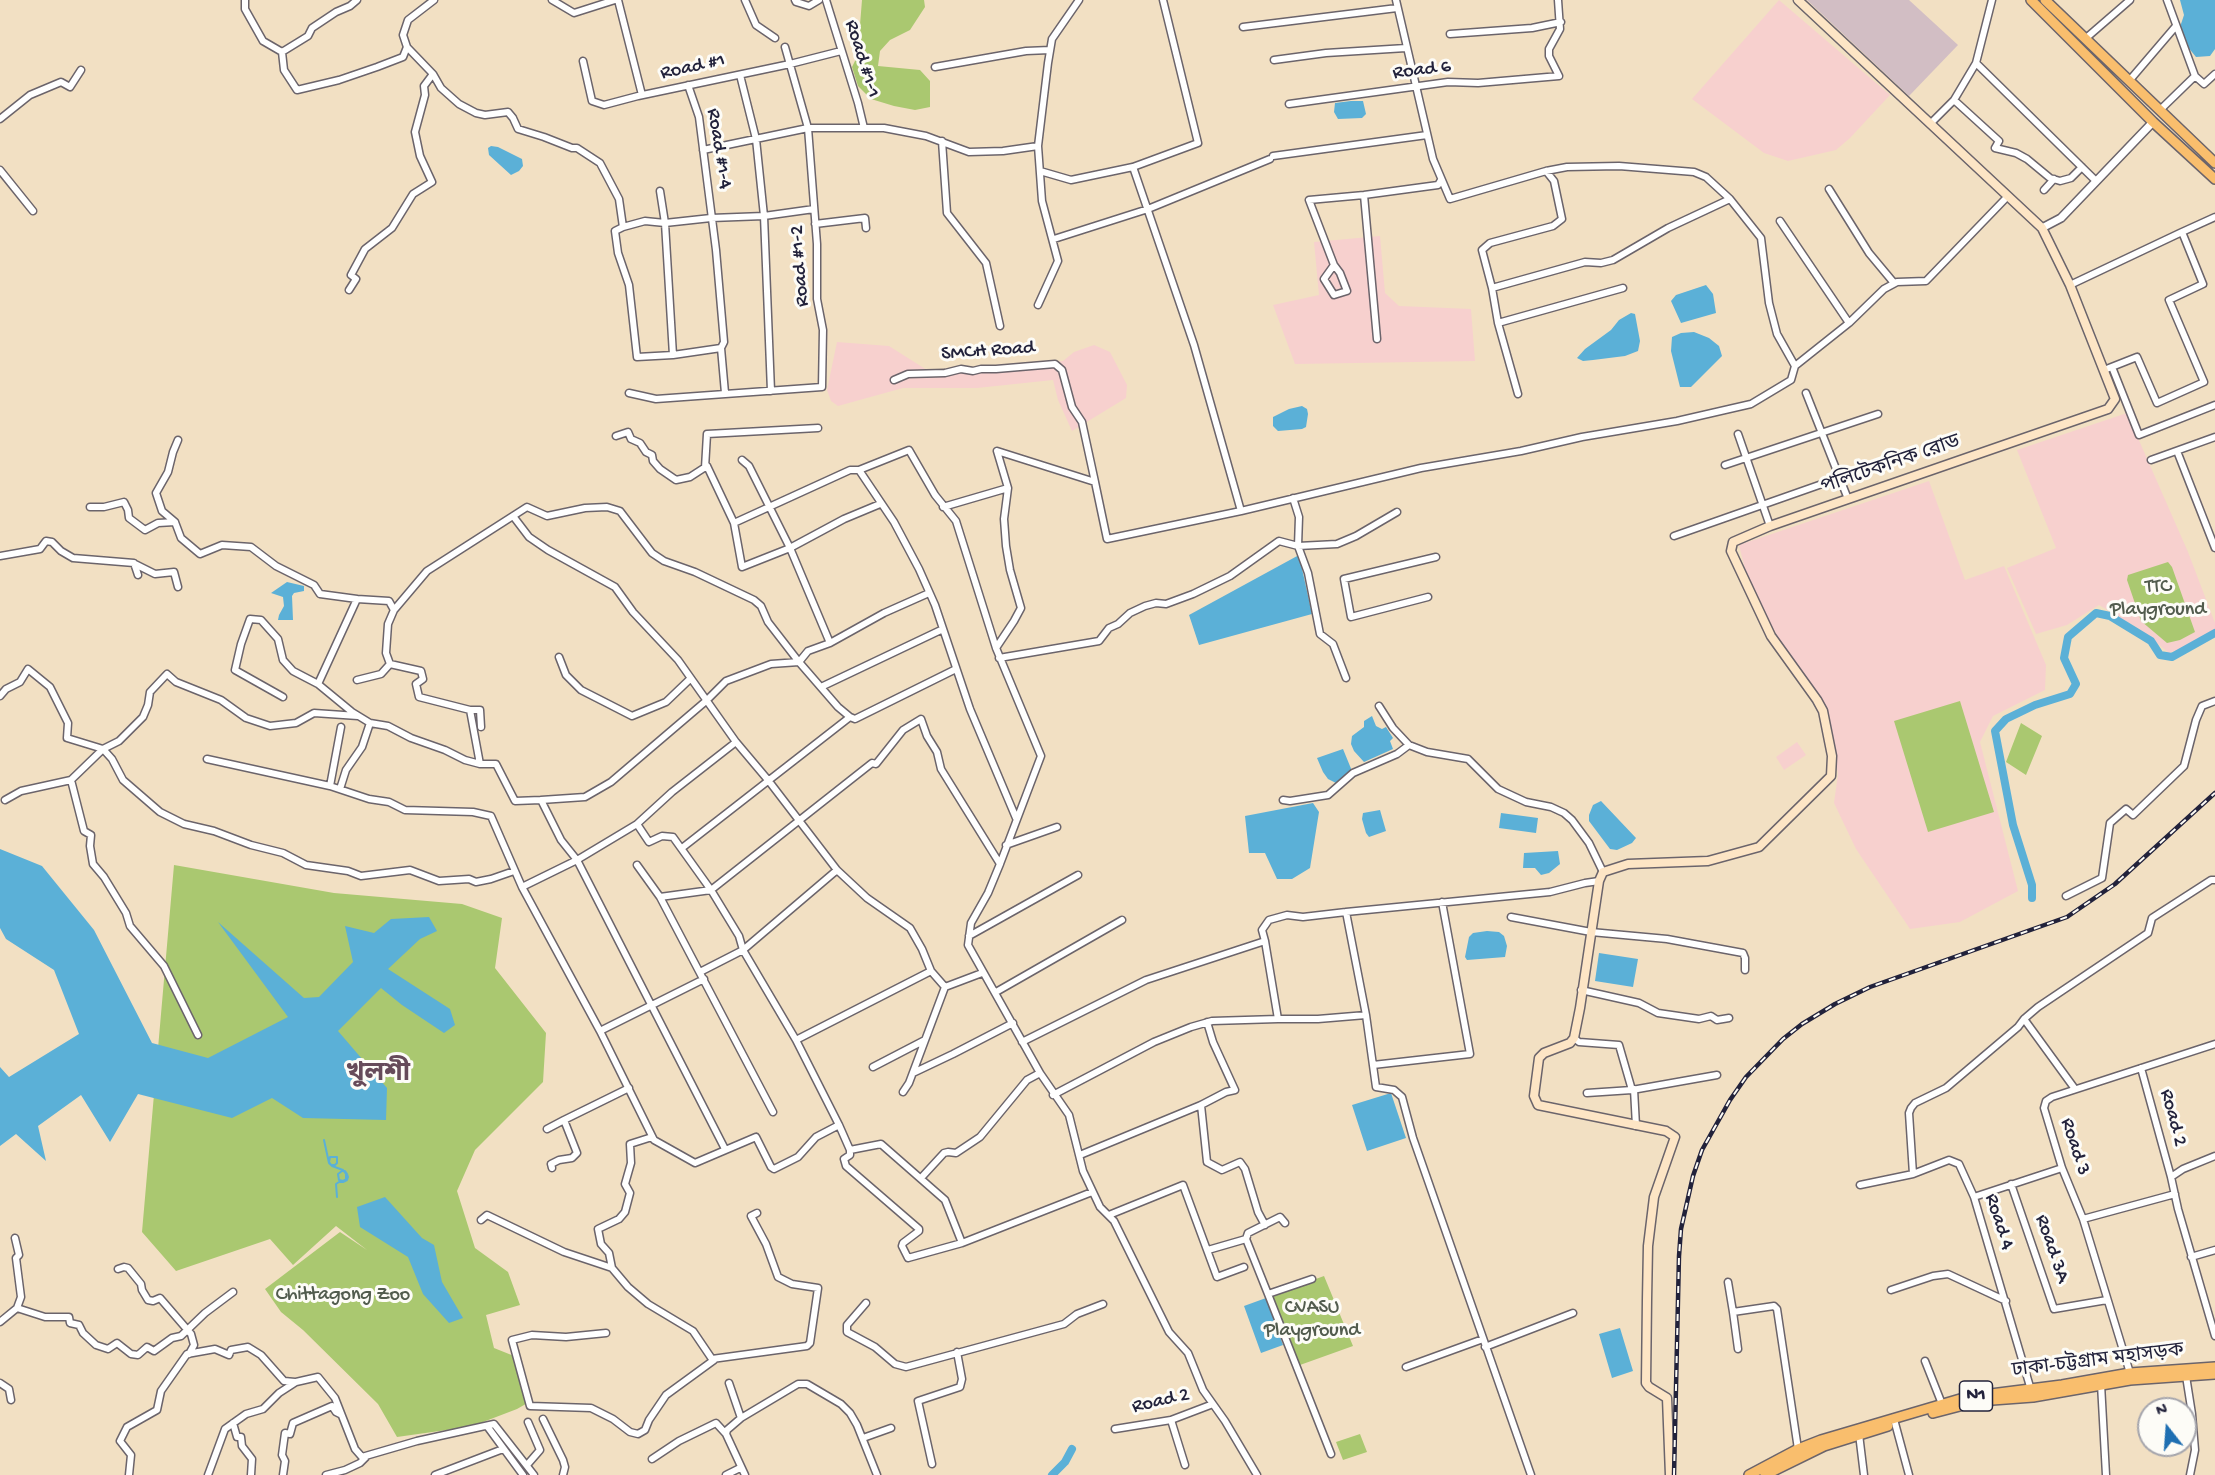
<!DOCTYPE html>
<meta charset="utf-8">
<style>
body{margin:0}
#map{position:relative;width:2215px;height:1475px;overflow:hidden;background:#f2e0c3;font-family:"Gochi Hand",sans-serif}
canvas{display:block}
.north{position:absolute;left:2137px;top:1397px;width:60px;height:60px;box-sizing:border-box;background:#fdfcf7;border:2px solid #a5a5ac;border-radius:50%;rotate:343deg;font-size:16px;font-weight:700;line-height:24px;text-align:center;color:#22223b}
.north::after{content:'';display:block;margin:auto;width:21px;height:27px;background:#1f6fb2;clip-path:polygon(50% 0,100% 100%,50% 72%,0 100%)}
</style>
<div id="map">
<canvas width="2215" height="1475"></canvas>
<div class="north">N</div>
</div>
<script>
const g = document.querySelector('canvas').getContext('2d');
g.lineJoin = 'round';
function paint(path, color) {
  g.fillStyle = color;
  g.fill(path, 'evenodd');
}
function shape(rows) {
  const path = new Path2D();
  for (const r of rows) {
    path.moveTo(r[0], r[1]);
    for (let i = 2; i < r.length; i += 2) path.lineTo(r[i], r[i + 1]);
  }
  return path;
}
function strokePath(path, color, width, dash) {
  g.strokeStyle = color;
  g.lineWidth = width;
  g.lineCap = dash ? 'butt' : 'round';
  g.setLineDash(dash || []);
  g.stroke(path);
}
function label(font, color, halo, rows, align = 'center') {
  g.font = font + ' "Gochi Hand","Noto Sans Bengali",sans-serif';
  g.lineWidth = 6;
  g.setLineDash([]);
  g.textBaseline = 'middle';
  g.strokeStyle = halo;
  g.fillStyle = color;
  for (const [text, x, y, turn = 0] of rows) {
    g.save();
    g.translate(x, y);
    g.rotate((+turn || 0) * Math.PI / 180);
    g.textAlign = isNaN(turn) ? turn : align;
    if (halo) g.strokeText(text, 0, 0);
    g.fillText(text, 0, 0);
    g.restore();
  }
}
paint(shape([
 [1779,0,1890,95,1850,138,1836,150,1788,161,1764,153,1692,99],
 [1380,236,1385,293,1399,306,1471,309,1475,361,1295,364,1273,305,1319,295,1314,242],
 [837,342,889,346,927,370,997,367,1063,361,1074,352,1094,345,1110,352,1127,385,1126,398,1072,431,1058,400,1053,380,977,388,903,388,838,406,831,401,827,390],
 [2127,413,2188,552,2215,623,2215,630,2180,649,2169,653,2141,630,2099,605,2067,625,2036,634,2007,568,2056,548,2017,450],
 [1929,481,1965,580,2004,566,2046,665,2045,690,1993,716,1980,742,2018,891,1960,922,1910,929,1856,849,1834,803,1838,774,1827,711,1788,656,1758,600,1748,581,1739,545],
 [1797,742,1806,755,1784,770,1776,757]
]), '#f7d0ce');
paint(shape([
 [1807,0,1909,0,1958,45,1909,96]
]), '#d2bec4');
paint(shape([
 [862,0,924,0,925,7,910,30,890,40,880,51,878,66,920,70,930,81,930,107,915,110,894,106,871,99,858,86,852,67,861,49,860,25],
 [2168,562,2172,567,2195,632,2180,640,2167,643,2141,621,2127,580,2128,575],
 [1960,701,1994,812,1928,832,1894,721],
 [2021,723,2042,736,2026,775,2006,762],
 [174,865,334,893,462,904,502,918,495,968,546,1033,543,1082,475,1150,457,1191,475,1248,508,1272,520,1305,486,1315,494,1348,514,1356,531,1401,517,1409,483,1422,482,1425,397,1437,378,1404,303,1330,281,1312,265,1289,340,1232,367,1250,336,1226,293,1265,270,1239,176,1271,142,1232],
 [1324,1276,1353,1346,1300,1365,1272,1295],
 [1360,1434,1367,1452,1343,1460,1336,1442]
]), '#aac870');
paint(shape([
 [2180,0,2215,0,2215,49,2210,56,2196,57,2183,41,2179,30,2184,15],
 [1351,101,1363,101,1366,114,1362,118,1338,119,1334,112,1335,103],
 [491,146,498,147,522,159,523,166,519,171,511,175,489,155,488,148],
 [1706,285,1713,294,1716,313,1681,323,1671,301,1676,295],
 [1631,313,1635,314,1640,341,1638,351,1625,356,1593,360,1583,361,1577,358,1585,349,1611,330,1619,320],
 [1694,332,1709,338,1719,346,1722,356,1691,387,1680,387,1671,351,1672,337,1681,333],
 [1302,406,1307,409,1308,414,1306,427,1302,429,1278,431,1273,426,1273,417,1289,409],
 [1299,555,1312,614,1199,645,1189,615],
 [287,582,304,586,304,591,294,593,292,596,293,620,278,620,279,615,284,606,283,597,271,593],
 [1372,716,1376,726,1382,729,1386,727,1393,738,1390,741,1393,749,1364,762,1354,751,1351,744,1352,736,1364,727,1364,721],
 [1343,749,1352,771,1336,783,1328,779,1323,772,1317,758],
 [1601,801,1636,838,1632,843,1617,850,1610,849,1589,821,1589,815,1593,805],
 [1313,803,1319,812,1310,868,1292,879,1277,879,1265,853,1249,853,1245,816],
 [1380,810,1386,831,1369,837,1366,833,1362,819,1363,813],
 [1501,813,1538,818,1536,833,1499,828],
 [0,849,42,866,94,930,152,1043,208,1058,288,1017,218,922,304,998,319,997,353,962,345,926,374,933,391,919,429,917,437,931,420,939,388,969,450,1009,455,1025,444,1033,402,1005,381,988,338,1031,387,1088,386,1120,303,1118,272,1098,232,1118,138,1094,110,1142,81,1095,38,1126,46,1161,16,1134,0,1146,0,1067,9,1077,79,1034,54,970,6,939,0,928],
 [1558,851,1560,864,1549,873,1541,875,1535,868,1523,868,1524,853],
 [1487,931,1499,932,1504,936,1507,946,1505,957,1467,960,1465,957,1469,937,1473,933],
 [1599,953,1638,959,1633,987,1595,981],
 [1391,1093,1406,1138,1367,1151,1352,1105],
 [385,1197,422,1238,434,1245,442,1282,463,1318,449,1323,423,1294,408,1257,360,1227,357,1207],
 [1266,1298,1283,1345,1261,1353,1244,1306],
 [1620,1328,1633,1371,1612,1378,1599,1334]
]), '#5bb0d7');
strokePath(shape([
 [324,1140,329,1163,331,1165,335,1165,337,1163,337,1157,330,1157,329,1162,332,1166,343,1170,346,1174,346,1179,343,1181,339,1180,338,1174,342,1171,345,1171,347,1174,348,1177,347,1180,343,1182,339,1182,336,1184,337,1197]
]), '#5bb0d7', 2);
strokePath(shape([
 [2032,898,2032,885,2013,825,1995,731,2006,719,2035,705,2070,694,2076,684,2064,658,2068,637,2096,613,2110,616,2151,641,2160,655,2172,657,2215,633],
 [1052,1475,1065,1462,1072,1449]
]), '#5bb0d7', 8);
const minor = shape([
 [245,0,245,9,263,41,282,52,284,70,297,90,339,80,377,67,403,57,407,47],
 [552,0,574,13,615,0],
 [618,0,642,95],
 [745,0,756,25,775,38],
 [795,0,796,2,809,6,819,0],
 [826,0,858,103,864,128],
 [1396,0,1433,159,1450,199,1546,171,1567,167,1619,166,1694,172,1706,177,1730,199,1761,238,1769,303,1777,334,1795,366],
 [2167,0,2195,76],
 [1243,27,1397,8],
 [1450,34,1532,28,1561,22],
 [2085,39,2130,0],
 [282,52,308,36,312,28,336,12,350,6,357,0],
 [1274,60,1326,53,1406,48],
 [583,61,592,101,604,105,638,96,790,64,841,51],
 [1976,63,2096,181],
 [935,67,1026,51,1050,50],
 [433,74,441,88,459,104,476,113,485,115,508,112,513,118,518,129,544,137,572,148,577,148,600,163,619,199,623,227,645,221,665,223,711,218,764,216,814,209],
 [740,75,756,139,764,216,771,391],
 [2129,81,2176,26],
 [688,85,699,117,716,250,724,342,721,348,725,393],
 [1954,100,1999,141,1995,148,2016,153,2027,159,2050,178,2060,181,2071,178,2082,167],
 [1289,104,1448,82,1478,83,1559,76,1549,56,1549,49,1560,29,1558,0],
 [2160,110,2195,76,2204,84,2215,74],
 [0,119,30,95,61,82,70,87,81,70],
 [1931,123,1954,100,1976,63,1992,0],
 [942,141,947,213,986,263,1000,326],
 [703,150,808,128,884,128,926,136,969,152,1003,151,1038,146],
 [1273,156,1427,135],
 [1133,167,1194,345,1241,511],
 [0,170,33,211],
 [1040,171,1071,180,1133,167,1198,143,1163,0],
 [1829,189,1869,253,1894,283],
 [2044,190,2054,179],
 [660,191,665,223,673,355,721,348],
 [1364,195,1377,339],
 [1780,221,1849,323],
 [815,224,865,218,866,228],
 [623,227,615,231,618,253,629,285,637,357,673,355],
 [1054,239,1148,209,1270,159],
 [1334,265,1340,273,1347,291,1334,295,1324,279,1334,265,1309,200,1364,195,1438,185,1441,180],
 [2070,285,2182,232],
 [1492,288,1585,262,1601,263,1613,260,1668,228,1730,199],
 [349,290,356,279,351,275,365,249,392,228,413,194,432,182,420,156,415,132,425,95,424,86,433,74,407,47,403,35,408,20,434,0],
 [1038,305,1058,261,1042,201,1038,146,1048,63,1052,39,1079,0],
 [1498,323,1623,288],
 [2112,367,2139,435,2215,405],
 [2104,370,2137,357,2157,403,2204,382,2169,300,2203,284,2182,232,2215,217],
 [894,380,908,374,945,373,961,369,973,371,981,369,996,369,1055,364,1062,370,1072,407,1082,422,1095,482],
 [629,393,656,399,822,387,823,330,817,299,817,244,808,128,785,47],
 [1806,393,1848,499],
 [1518,394,1498,323,1492,288,1482,250,1490,243,1553,226,1562,219,1554,181,1546,171],
 [1738,434,1770,526],
 [616,436,628,432,631,439,640,443,646,452,652,455,653,461,660,469,676,480,690,477,707,466,734,523],
 [2177,451,2215,548],
 [742,460,749,466,790,548,830,643],
 [2151,460,2215,437],
 [1725,465,1878,414],
 [705,468,707,434,818,428],
 [859,470,909,450,935,495,956,521,996,648,1041,756,1000,864,988,893,971,923,968,945,1040,1073,1069,1115,1083,1171,1100,1207,1114,1221,1169,1332,1188,1353,1203,1390,1225,1421,1257,1475],
 [1293,498,1299,517,1298,546,1308,573,1320,634,1333,644,1346,678],
 [880,504,844,519,790,548,742,567,734,523,850,470,859,470,894,522,919,569,935,605,970,709,1016,818],
 [90,507,104,507,124,502,128,510,129,518,145,530,158,523,175,522,181,538,200,554,222,545,251,547,276,566,314,585,320,594,357,599,318,684],
 [943,507,1008,488],
 [513,516,529,537,548,550,615,587,633,612,678,660,736,742,768,780,837,870,867,898,910,928,922,949,931,971,945,987,982,973],
 [175,522,162,511,156,493,168,472,173,452,178,440],
 [1674,536,1839,478],
 [0,556,40,549,46,541,52,542,61,551,73,558,134,563,138,575],
 [135,564,155,574,174,572,178,587],
 [1428,597,1351,617,1344,579,1436,557],
 [357,599,389,601,394,610,388,624,386,653,390,664,421,671,423,679,416,684,419,697,470,710,480,764,496,764,515,801,541,800,561,840,577,860,637,824,672,792,736,742],
 [394,610,427,571,527,507,547,516,585,508,607,507,620,511,652,553,664,561,695,572,754,600,761,606,768,622,799,662,771,664,726,681,706,701,611,782,585,797,541,800],
 [996,648,1014,621,1021,608,1010,570,1006,546,1004,519,1008,488,997,451,1095,482,1107,539,1241,511,1421,468,1521,451,1582,437,1677,421,1751,404,1791,380,1795,366,1849,323,1884,289,1897,282,1926,281,2008,196],
 [559,657,566,675,581,690,632,716,666,702,690,679],
 [999,658,1099,641,1109,628,1118,624,1130,613,1145,606,1156,603,1166,604,1193,594,1230,576,1279,541,1298,546,1337,544,1356,536,1397,512],
 [357,680,381,674,390,664],
 [821,687,943,629],
 [0,696,6,689,20,682,28,669,50,687,68,723,67,738,103,749,71,780,84,831,91,835,90,846,93,864,104,877,126,913,130,926,164,966,198,1035],
 [283,697,235,670,241,644,250,619,261,620,278,639,283,660,293,671,318,684,352,712,370,723,388,726,411,738,445,750,465,760,480,764],
 [1379,706,1393,728,1409,745,1427,752,1468,759,1498,789,1526,802,1551,807,1564,813,1572,820,1589,843,1603,872],
 [470,710,480,710,481,727],
 [358,716,314,713,296,723,270,726,246,718,221,700,176,682,167,674,150,692,148,705,143,717,119,741,103,749,112,759,123,780,160,812,184,824,214,831,251,845,283,853,306,865,348,871,361,876,410,870,439,881,469,879,476,882,491,879,514,871],
 [850,717,838,707,799,662,808,651,830,643,884,613,929,593],
 [207,759,330,786,369,799,389,802,405,810,473,812,491,816,522,887,600,1031],
 [330,786,341,727],
 [340,789,346,770,362,747,370,723],
 [5,800,21,791,71,780],
 [1283,800,1290,801,1328,795,1353,773,1397,754,1409,745],
 [637,824,649,842,662,836,673,837,711,890,660,897,637,865],
 [1006,845,1057,827],
 [682,848,850,717,855,719,956,669],
 [1000,864,941,769,937,752,927,736,921,719,903,730,876,764,872,763,711,890,739,936,743,950,796,1040,839,1125,850,1150,850,1155,844,1159,846,1166,919,1229,919,1231,903,1243,902,1246,908,1258,962,1243,1092,1192],
 [522,887,577,860,725,1149],
 [2066,896,2102,878,2110,823,2126,809,2133,815,2184,766,2196,720,2202,706,2215,701],
 [660,897,773,1112],
 [1511,917,1591,932,1667,939,1743,953,1745,958,1745,970],
 [969,936,1078,875],
 [1265,941,1262,930,1269,920,1287,915,1303,917,1346,912],
 [700,972,743,950,837,870],
 [704,979,600,1031,654,1140,695,1163,756,1137,771,1167,774,1169,798,1157,816,1137,839,1125],
 [1581,990,1639,1003,1658,1013,1699,1019,1711,1016,1717,1020,1729,1018],
 [996,992,1122,920],
 [1574,1038,1579,1042,1619,1045,1632,1090],
 [796,1040,931,971],
 [1022,1042,1146,980,1265,941,1278,1019,1318,1019,1366,1015],
 [1373,1065,1470,1054,1442,902],
 [873,1067,925,1040],
 [2141,1068,2171,1177],
 [913,1073,953,1054,1013,1023],
 [1634,1089,1636,1126],
 [2075,1089,2024,1019,2038,1007,2148,933,2152,918,2211,880,2215,880],
 [903,1092,909,1083,945,987],
 [1587,1093,1632,1090,1717,1075],
 [1053,1095,1154,1042,1191,1027,1212,1021,1278,1019],
 [1201,1105,1207,1162,1222,1170,1240,1162,1245,1169,1258,1212,1265,1225],
 [564,1120,629,1088],
 [547,1129,564,1120,577,1153,572,1158,559,1160,551,1164,552,1168],
 [850,1150,881,1144,945,1200,962,1243],
 [1080,1155,1201,1105,1226,1092,1235,1090,1213,1042,1207,1022],
 [2215,1156,2183,1169,2171,1177,2178,1209,2215,1336],
 [1913,1174,1909,1113,1911,1108,1915,1103,1946,1088,1959,1077,2018,1027,2024,1019],
 [921,1178,944,1153,948,1152,956,1153,980,1137,1027,1080,1040,1073],
 [2011,1184,2054,1309,2107,1300],
 [1860,1185,1913,1174,1949,1160,1959,1164,1974,1197,2031,1390],
 [1974,1197,2062,1168],
 [1109,1215,1183,1185,1217,1277,1244,1267],
 [2083,1219,2175,1194],
 [481,1220,487,1215,564,1252,612,1268,609,1253,601,1244,598,1229,619,1219,625,1212,630,1193,625,1184,631,1163,630,1144,652,1137],
 [1285,1223,1280,1217,1248,1233,1246,1239,1268,1294,1312,1279],
 [15,1238,19,1255,16,1258,21,1297,17,1308,45,1317,69,1317,70,1323,79,1325,83,1333,96,1345,108,1349,117,1343,131,1354,138,1355,147,1347,154,1351,172,1338,181,1336,205,1313,233,1292],
 [1208,1250,1246,1239],
 [2191,1257,2215,1250],
 [612,1268,628,1287,648,1304,693,1331,712,1359,807,1346,810,1343,818,1288,792,1284,778,1277,766,1244,751,1216,757,1213],
 [118,1269,124,1267,128,1268,141,1284,142,1290,148,1300,153,1301,160,1298,191,1334,194,1345,189,1354],
 [1728,1282,1733,1312,1774,1306,1777,1309,1798,1449],
 [1891,1290,1933,1276,1948,1274,2006,1301],
 [1268,1294,1331,1454],
 [866,1303,847,1325,847,1332,875,1347,895,1364,906,1367,1064,1324,1077,1314,1103,1304],
 [1733,1312,1738,1349],
 [0,1322,17,1308],
 [606,1333,566,1337,532,1335,512,1340,530,1406,591,1408,613,1419,630,1432,638,1434,645,1430,649,1420,666,1395,714,1360],
 [1485,1347,1573,1313],
 [1925,1361,1942,1404],
 [1406,1367,1483,1339],
 [2130,1373,2083,1219,2062,1168,2044,1108,2046,1101,2052,1097,2215,1044],
 [2186,1376,2192,1414,2195,1450,2190,1475],
 [0,1383,9,1389,11,1400],
 [729,1383,741,1418],
 [2101,1384,2106,1475],
 [543,1419,563,1460,565,1467,563,1475],
 [1171,1420,1185,1465],
 [233,1423,237,1437,241,1437,242,1446,252,1459,251,1475],
 [1895,1423,1909,1475],
 [487,1426,523,1475],
 [1115,1429,1171,1420,1213,1404],
 [726,1434,727,1430,741,1418,798,1384,807,1384,841,1404,850,1413,857,1425,877,1475],
 [1859,1434,1864,1475],
 [863,1438,891,1428],
 [652,1459,679,1441,716,1423,726,1434,745,1475],
 [932,1464,918,1401,960,1387,962,1379,957,1352],
 [527,1465,540,1450,528,1422],
 [129,1475,131,1455,120,1441,127,1427,157,1410,161,1391,187,1354,215,1349,229,1355,231,1350,248,1347,261,1355,284,1381,295,1382],
 [208,1475,225,1429,246,1414,263,1409,279,1393,296,1382,318,1377,335,1398,355,1449,362,1457,417,1441,494,1424,534,1475],
 [283,1475,285,1461,282,1455,285,1433,290,1434,293,1423,332,1406,336,1412,340,1414],
 [326,1475,345,1470,360,1463,366,1457],
 [435,1475,503,1449],
 [726,1475,740,1468],
 [1531,1475,1413,1138,1402,1097,1394,1090,1376,1087,1366,1015,1346,912,1550,892,1585,883,1599,881]
]);
const tertiary = shape([
 [2042,228,2061,218,2153,122]
]);
const secondary = shape([
 [1670,1475,1667,1398,1649,1387,1646,1383,1647,1300,1648,1246,1654,1197,1675,1137,1666,1131,1538,1105,1534,1096,1539,1058,1544,1053,1570,1043,1574,1038,1580,1008,1599,881,1603,872,1628,864,1708,861,1759,847,1831,776,1832,756,1823,711,1817,700,1771,636,1731,551,1733,542,1770,526,2108,409,2115,399,2070,285,2042,228,1798,0]
]);
const primary = shape([
 [2031,0,2153,122,2215,179],
 [2045,0,2215,163]
]);
const trunk = shape([
 [1933,1413,1979,1401,2033,1397,2130,1380,2215,1374],
 [1749,1475,1798,1449,1821,1440,1967,1397,2062,1385,2130,1373,2215,1367],
 [1765,1475,1824,1446,1888,1426]
]);
strokePath(minor, '#6b646b', 9);
strokePath(tertiary, '#6b646b', 10);
strokePath(secondary, '#6b646b', 11);
strokePath(primary, '#6b646b', 12);
strokePath(trunk, '#6b646b', 12);
strokePath(minor, '#fff', 6);
strokePath(tertiary, '#fff', 7);
strokePath(secondary, '#fde5c5', 8);
strokePath(primary, '#f9be6d', 9);
strokePath(trunk, '#f9be6d', 9);
const rail = shape([
 [1674,1475,1679,1256,1681,1229,1693,1176,1702,1150,1730,1100,1746,1077,1783,1039,1802,1024,1835,1004,1870,987,2067,917,2115,884,2215,793]
]);
strokePath(rail, '#22223b', 4.5);
strokePath(rail, '#fdfcf7', 2, [7]);
for (const [x, y, w] of [
 [1976,1396,33]
]) {
  const box = new Path2D();
  box.roundRect(x - w / 2, y - 15, w, 30, 4.5);
  g.fillStyle = '#fdfcf7';
  g.fill(box);
  strokePath(box, '#22223b', 1.5);
}
label('bold 18px', '#22223b', null, [
 ["N1",1976,1396]
]);
label('20px', '#22223b', '#fdfcf7', [
 ["Road #1-1",861,59,73],
 ["Road #1",693,68,-12],
 ["Road 6",1422,71,-7],
 ["Road #1-4",718,149,81],
 ["Road #1-2",801,266,-94],
 ["SMCH Road",988,352,-4],
 ["পলিটেকনিক রোড",1891,466,-19],
 ["Road 2",2172,1118,75],
 ["Road 3",2074,1147,72],
 ["Road 4",1998,1222,72],
 ["Road 3A",2051,1249,71],
 ["ঢাকা-চট্টগ্রাম মহাসড়ক",2098,1362,-7],
 ["Road 2",1161,1402,-13]
]);
label('20px', '#525c4e', '#fdfcf7', [
 ["TTC",2158,588],
 ["Playground",2158,611],
 ["Chittagong Zoo",343,1296],
 ["CVASU",1312,1309],
 ["Playground",1312,1332]
]);
label('bold 26px', '#664b5a', '#fdfcf7', [
 ["খুলশী",378,1076]
]);
</script>
